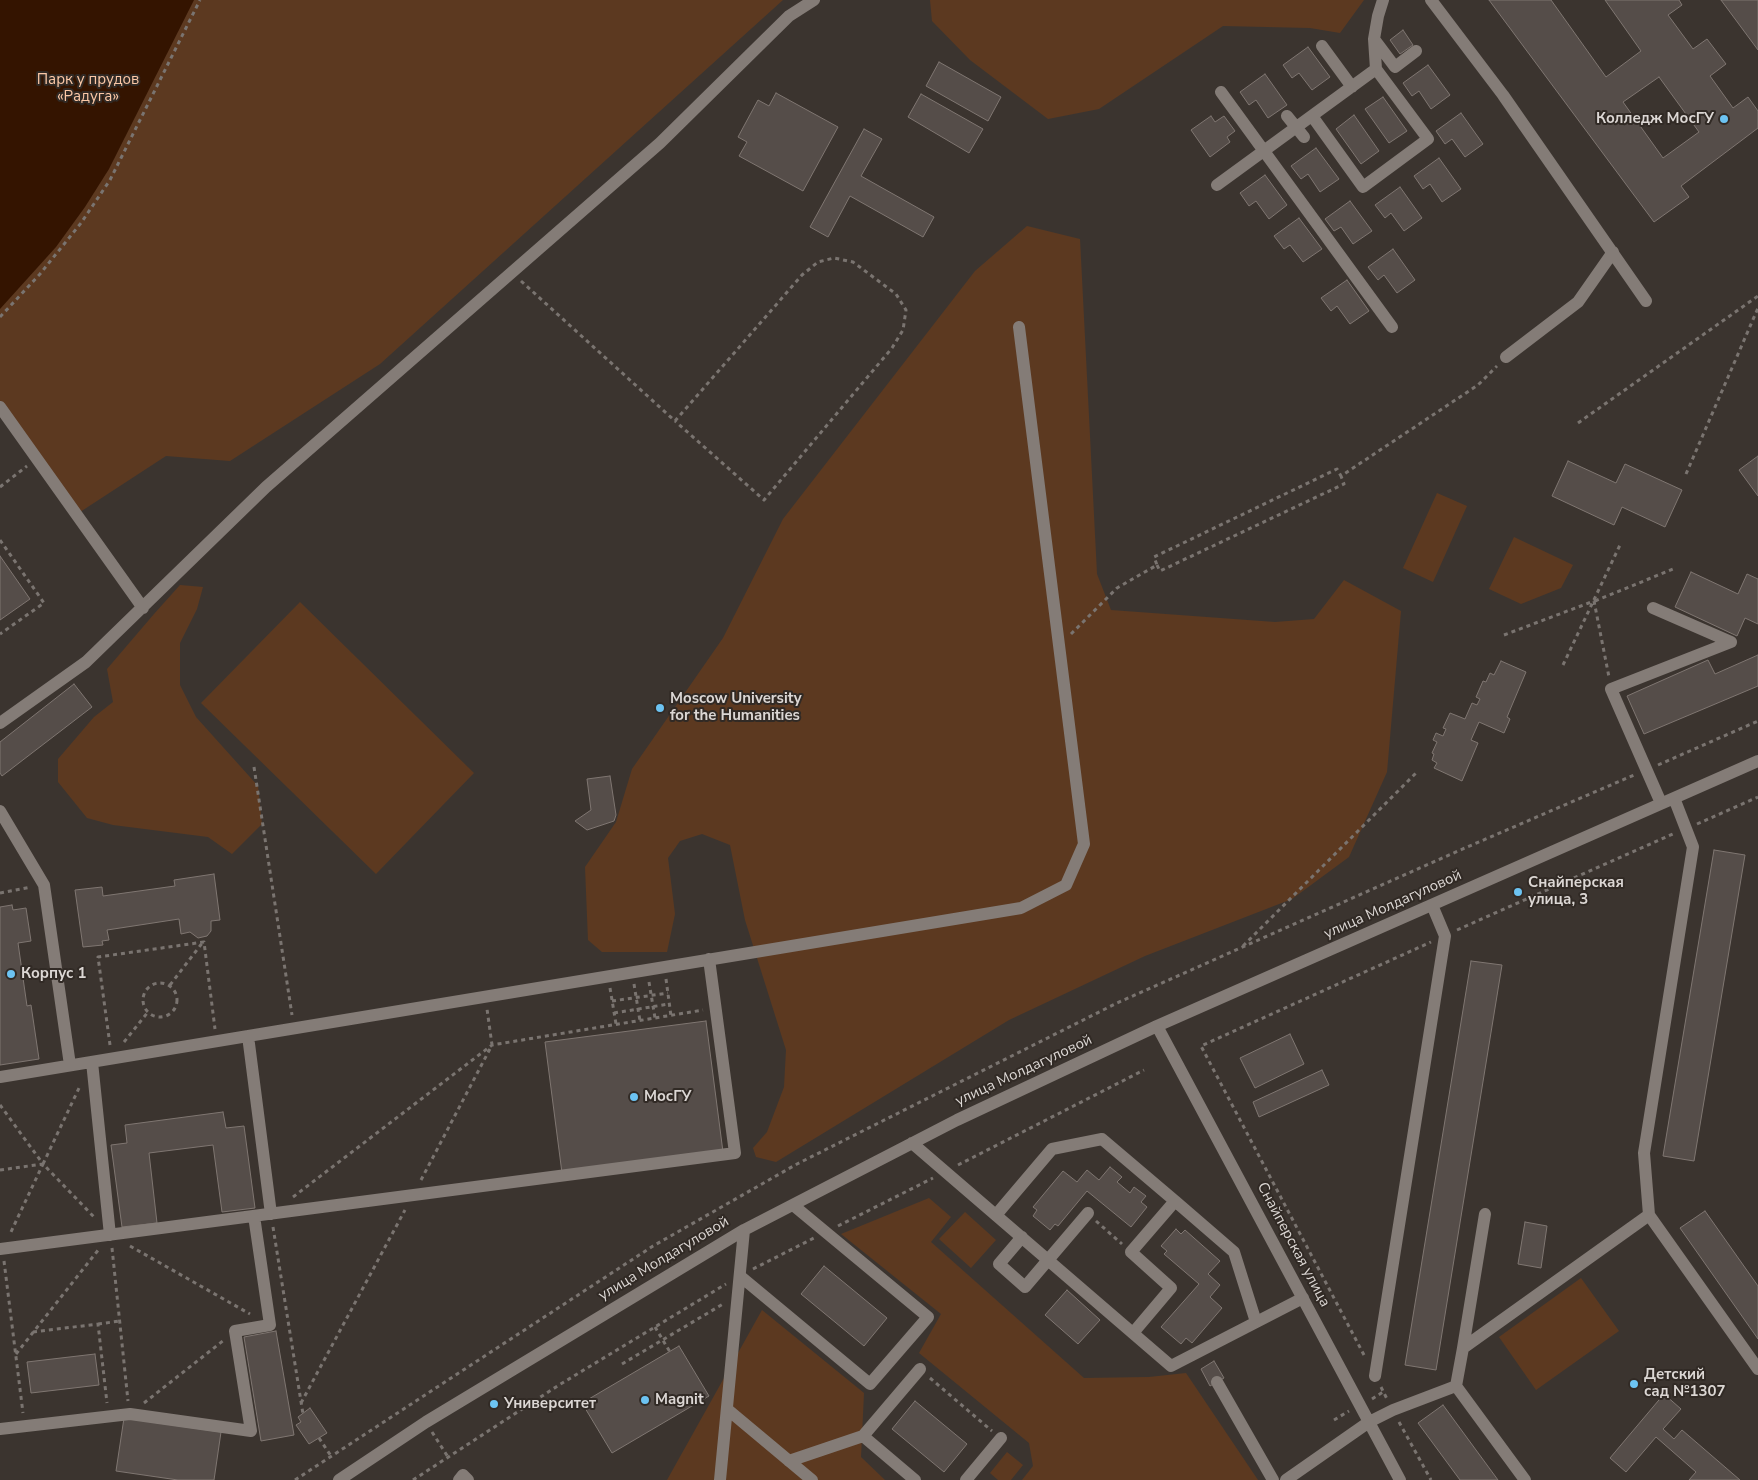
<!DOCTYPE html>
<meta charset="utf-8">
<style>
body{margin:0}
canvas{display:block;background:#3b342f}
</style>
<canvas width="1758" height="1480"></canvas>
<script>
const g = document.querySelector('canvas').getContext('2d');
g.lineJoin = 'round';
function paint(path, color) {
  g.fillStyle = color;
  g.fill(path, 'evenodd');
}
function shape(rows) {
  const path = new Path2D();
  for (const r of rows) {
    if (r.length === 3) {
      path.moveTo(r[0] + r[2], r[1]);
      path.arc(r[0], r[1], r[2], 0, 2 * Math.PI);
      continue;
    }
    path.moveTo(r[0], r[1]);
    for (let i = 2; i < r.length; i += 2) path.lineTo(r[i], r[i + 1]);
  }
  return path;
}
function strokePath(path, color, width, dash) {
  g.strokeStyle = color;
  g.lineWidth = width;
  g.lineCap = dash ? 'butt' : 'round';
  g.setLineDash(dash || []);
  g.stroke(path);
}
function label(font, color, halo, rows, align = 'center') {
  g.font = font + ' "Nunito Sans",sans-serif';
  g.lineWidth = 4;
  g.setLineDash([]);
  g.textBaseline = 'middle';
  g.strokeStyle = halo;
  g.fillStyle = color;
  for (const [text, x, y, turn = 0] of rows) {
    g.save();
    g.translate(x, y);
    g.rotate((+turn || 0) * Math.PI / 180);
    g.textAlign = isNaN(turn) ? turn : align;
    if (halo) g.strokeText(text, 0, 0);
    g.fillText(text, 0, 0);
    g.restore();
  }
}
paint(shape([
 [0,0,783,0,380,364,230,461,166,456,77,514,0,407],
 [930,0,1364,0,1340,33,1310,28,1223,26,1099,109,1048,119,970,60,932,21],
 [1027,226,1080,239,1097,574,1111,610,1275,622,1314,619,1344,580,1401,611,1387,772,1349,857,1292,899,1145,956,1009,1020,776,1162,756,1157,753,1148,767,1132,784,1087,786,1050,745,920,730,845,702,834,680,841,668,858,675,914,667,952,602,952,588,940,585,867,616,822,632,769,723,638,783,519,975,271],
 [1437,493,1467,506,1433,582,1403,568],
 [1514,537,1573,565,1561,588,1521,604,1489,589],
 [180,585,203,587,197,609,180,643,180,685,196,717,258,786,262,824,232,854,208,837,113,825,87,818,58,782,58,759,94,717,113,702,107,669,154,614],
 [300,602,474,773,376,874,201,703],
 [929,1198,951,1217,931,1242,1084,1378,1149,1377,1186,1373,1258,1480,1022,1480,1033,1466,1029,1443,919,1353,941,1314,841,1234],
 [965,1212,996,1240,971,1268,939,1239],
 [1581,1278,1619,1331,1536,1390,1499,1337],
 [762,1310,864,1393,861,1457,885,1480,667,1480],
 [1007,1452,1023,1465,1011,1480,998,1480,990,1473]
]), '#5c3920');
paint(shape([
 [0,0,194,0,109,169,85,207,56,247,0,309]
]), '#341400');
const building = shape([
 [1489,0,1551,0,1606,77,1641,51,1605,0,1679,0,1682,5,1668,15,1693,49,1707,39,1726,64,1710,76,1733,108,1748,97,1758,111,1758,128,1681,186,1689,197,1654,222,1489,0],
 [1659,77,1699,132,1663,158,1623,102,1659,77],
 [1721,0,1758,0,1758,50,1721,0],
 [1403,30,1413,45,1400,54,1390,40,1403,30],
 [1308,47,1330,77,1312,90,1299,73,1292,78,1283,65,1308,47],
 [939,62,1001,97,988,121,926,86,939,62],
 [1428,65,1450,95,1431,109,1419,91,1412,96,1403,83,1428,65],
 [1265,74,1287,105,1268,118,1256,100,1249,105,1240,92,1265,74],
 [776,93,838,127,803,191,739,156,747,142,738,137,758,100,769,106,776,93],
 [921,94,983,129,969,153,908,117,921,94],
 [1383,97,1407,131,1389,143,1365,109,1383,97],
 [1461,113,1483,144,1465,157,1452,139,1445,144,1436,131,1461,113],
 [1354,115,1379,151,1361,164,1336,129,1354,115],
 [1211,116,1215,122,1224,116,1235,131,1227,137,1230,142,1210,157,1191,130,1211,116],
 [864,129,882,139,861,176,934,217,923,237,850,196,828,237,810,227,864,129],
 [1316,148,1339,179,1320,192,1308,174,1301,179,1291,166,1316,148],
 [1439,158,1461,189,1442,202,1430,184,1423,189,1414,176,1439,158],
 [1265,175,1287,205,1269,219,1256,201,1249,206,1240,193,1265,175],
 [1400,187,1422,218,1404,231,1391,213,1385,218,1375,205,1400,187],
 [1350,201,1372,231,1353,244,1341,227,1334,231,1325,219,1350,201],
 [1299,218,1322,249,1303,262,1290,245,1284,249,1274,236,1299,218],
 [1393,249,1415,280,1397,293,1384,275,1378,280,1368,267,1393,249],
 [1347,280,1369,311,1350,324,1337,306,1331,311,1321,298,1347,280],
 [1758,456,1758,496,1739,470,1758,456],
 [1568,461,1616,483,1625,464,1682,490,1665,527,1622,507,1614,525,1552,496,1568,461],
 [0,556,30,599,0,620,0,556],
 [1691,572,1738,594,1747,574,1758,579,1758,624,1745,618,1737,636,1675,607,1691,572],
 [1758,655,1758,686,1644,734,1627,696,1708,660,1715,674,1758,655],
 [1501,661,1526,672,1507,717,1510,719,1504,733,1479,722,1471,740,1478,743,1462,781,1434,768,1437,763,1432,760,1434,754,1432,753,1437,742,1433,740,1436,733,1443,736,1446,729,1443,728,1450,713,1465,719,1472,703,1477,705,1480,699,1476,697,1483,681,1486,682,1490,673,1494,675,1501,661],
 [74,684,92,707,2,776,0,773,0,742,74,684],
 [610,776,616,815,614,821,587,830,575,821,591,810,587,779,610,776],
 [1714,850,1745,855,1694,1161,1663,1156,1714,850],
 [214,874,220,920,211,921,211,931,207,936,198,938,190,932,181,934,179,919,107,930,109,940,102,941,103,945,83,947,75,890,102,887,103,896,175,886,174,880,214,874],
 [12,905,13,910,26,908,31,941,18,943,27,1006,31,1005,39,1059,0,1065,0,907,12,905],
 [1471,961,1502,965,1436,1370,1405,1365,1471,961],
 [706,1021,723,1152,562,1173,545,1042,706,1021],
 [1290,1034,1304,1064,1255,1088,1240,1058,1290,1034],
 [1322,1070,1329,1085,1259,1117,1253,1102,1322,1070],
 [223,1112,226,1128,244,1126,255,1208,222,1212,213,1145,149,1153,157,1223,122,1227,111,1145,127,1143,125,1125,223,1112],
 [1110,1167,1122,1177,1117,1182,1130,1193,1134,1187,1146,1196,1141,1202,1147,1207,1131,1227,1087,1191,1058,1226,1055,1224,1050,1230,1033,1216,1037,1210,1033,1207,1063,1171,1077,1182,1087,1170,1099,1180,1110,1167],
 [1705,1211,1758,1286,1758,1339,1680,1228,1705,1211],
 [1525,1222,1547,1226,1541,1268,1518,1264,1525,1222],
 [1176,1229,1181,1234,1185,1230,1220,1261,1208,1274,1220,1285,1210,1297,1222,1308,1192,1343,1186,1338,1181,1344,1161,1327,1199,1284,1164,1254,1167,1251,1161,1246,1176,1229],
 [824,1266,887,1318,864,1346,801,1294,824,1266],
 [1067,1290,1100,1320,1078,1344,1045,1315,1067,1290],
 [276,1331,294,1435,261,1441,244,1337,276,1331],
 [679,1346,709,1396,612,1453,582,1403,679,1346],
 [95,1354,99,1385,31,1393,27,1362,95,1354],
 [1214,1361,1224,1378,1210,1386,1201,1369,1214,1361],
 [1664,1394,1681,1409,1663,1429,1674,1439,1682,1430,1740,1480,1689,1480,1696,1472,1656,1437,1626,1472,1610,1458,1664,1394],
 [915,1401,967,1444,944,1472,892,1429,915,1401],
 [1443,1405,1498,1480,1460,1480,1418,1423,1443,1405],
 [310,1408,327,1433,309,1444,296,1425,301,1422,298,1417,310,1408],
 [124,1418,221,1432,214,1480,178,1480,116,1471,124,1418]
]);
paint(building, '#554d49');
strokePath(building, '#7f7671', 1);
strokePath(shape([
 [521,281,675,421,802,275,818,262,834,258,853,262,896,294,906,310,903,330,892,348,764,500,675,421],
 [0,317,40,274,81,223,110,180,200,0],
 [1578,423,1758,296],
 [1686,474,1758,308],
 [0,487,27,466],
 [0,540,44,603,0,634],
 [1157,565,1160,571,1344,484,1341,476],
 [1595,601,1673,569],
 [1071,634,1117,588,1157,565,1154,557,1337,469,1341,476,1478,385,1497,366],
 [1504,635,1594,601,1609,677],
 [1563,665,1620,545],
 [1658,765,1758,721],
 [254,767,292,1015],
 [1697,824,1758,797],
 [0,893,31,887],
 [1457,930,1675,833],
 [1243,946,1416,773],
 [666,979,671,1016],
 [649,982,655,1018],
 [160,1000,17],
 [634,984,640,1021],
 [170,985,203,942],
 [610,988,616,1024],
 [612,1001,668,993],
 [614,1013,669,1004],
 [124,1042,148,1012],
 [110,1045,98,957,204,942,215,1029],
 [0,1105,43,1164,10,1234],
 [43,1164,80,1086],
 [958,1165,1144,1070],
 [0,1170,43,1164,94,1217],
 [421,1180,492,1045,487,1009],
 [293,1197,492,1045,703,1010],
 [1096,1221,1122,1244],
 [838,1226,933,1178],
 [273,1227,303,1414],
 [130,1246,250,1314],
 [112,1248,128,1401],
 [4,1261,23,1413],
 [753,1269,814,1238],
 [98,1324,120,1321],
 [655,1327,670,1352],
 [33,1332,98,1324,107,1403],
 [16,1354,99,1249],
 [1364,1355,1201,1046,1431,942],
 [622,1364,723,1304],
 [930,1378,992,1431],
 [1381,1387,1387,1399],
 [1372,1399,1383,1392],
 [144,1403,224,1340],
 [301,1403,405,1210],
 [1334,1420,1349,1411],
 [1399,1422,1431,1480],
 [432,1432,448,1457],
 [319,1438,331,1456],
 [295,1480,653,1246,797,1164,1117,1003,1458,851,1634,775],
 [413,1480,559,1385,726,1284]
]), '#7a7470', 3, [4, 4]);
strokePath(shape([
 [1431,0,1503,95,1646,301],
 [1374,39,1395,67,1416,51],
 [1322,46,1352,87],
 [1221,92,1392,327],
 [1287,116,1304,137],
 [1312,116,1363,187,1428,139,1376,69],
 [1217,185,1376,69,1374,39,1378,16,1383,0],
 [1506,357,1578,302,1613,252],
 [0,407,143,608],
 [1653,608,1731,642,1611,689,1661,803],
 [0,723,86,662,266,487,660,143,789,16,814,0],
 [1674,798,1693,847,1644,1153,1649,1215,1758,1369],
 [0,811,44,885,70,1065],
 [1157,1026,1400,1480],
 [248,1036,271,1214],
 [92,1062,110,1235],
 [0,1077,1021,908,1066,885,1084,844,1019,327],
 [912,1143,1171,1366,1303,1298],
 [1175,1201,1234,1252,1256,1322],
 [996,1215,1052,1149,1102,1139,1175,1201,1131,1252,1171,1288,1133,1333],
 [1022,1237,999,1264,1025,1287,1088,1213],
 [0,1249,735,1153,709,959],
 [740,1276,870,1384,928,1317,793,1205],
 [1463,1348,1485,1214],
 [1375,1376,1445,936,1432,905],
 [1217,1382,1273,1480],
 [1456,1386,1463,1348,1649,1215],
 [727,1409,812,1480],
 [0,1429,130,1414,251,1431,235,1331,270,1325,254,1216],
 [863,1436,920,1369],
 [789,1461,863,1436,915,1480],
 [339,1480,426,1422,744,1230,957,1120,1157,1026,1758,761],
 [459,1480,463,1475,468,1480],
 [720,1480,744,1230],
 [966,1480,1001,1438],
 [1286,1480,1369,1422,1393,1410,1456,1386,1525,1480]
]), '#847c77', 12);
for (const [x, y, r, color] of [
 [1724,119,5,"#6cc3f2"],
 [660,708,5,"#6cc3f2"],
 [1518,892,5,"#6cc3f2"],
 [11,974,5,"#6cc3f2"],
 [634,1097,5,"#6cc3f2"],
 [1634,1384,5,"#6cc3f2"],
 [645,1400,5,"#6cc3f2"],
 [494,1404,5,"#6cc3f2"]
]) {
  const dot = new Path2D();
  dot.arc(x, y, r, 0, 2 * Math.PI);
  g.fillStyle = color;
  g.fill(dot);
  strokePath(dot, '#312a25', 2);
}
label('15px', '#fcc8a6', '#312a25', [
 ["Парк у прудов",88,80],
 ["«Радуга»",88,97]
]);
label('bold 15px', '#dcd7d4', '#312a25', [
 ["Колледж МосГУ",1714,119,"right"],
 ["Moscow University",670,699],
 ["for the Humanities",670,716],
 ["Снайперская",1528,883],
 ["улица, 3",1528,900],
 ["Корпус 1",21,974],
 ["МосГУ",644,1097],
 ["Детский",1644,1375],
 ["сад №1307",1644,1392],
 ["Magnit",655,1400],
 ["Университет",504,1404]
], 'left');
label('15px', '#dcd7d4', '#312a25', [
 ["улица Молдагуловой",1393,905,-24],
 ["улица Молдагуловой",1024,1071,-25],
 ["Снайперская улица",1293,1245,62],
 ["улица Молдагуловой",664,1259,-31]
]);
</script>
